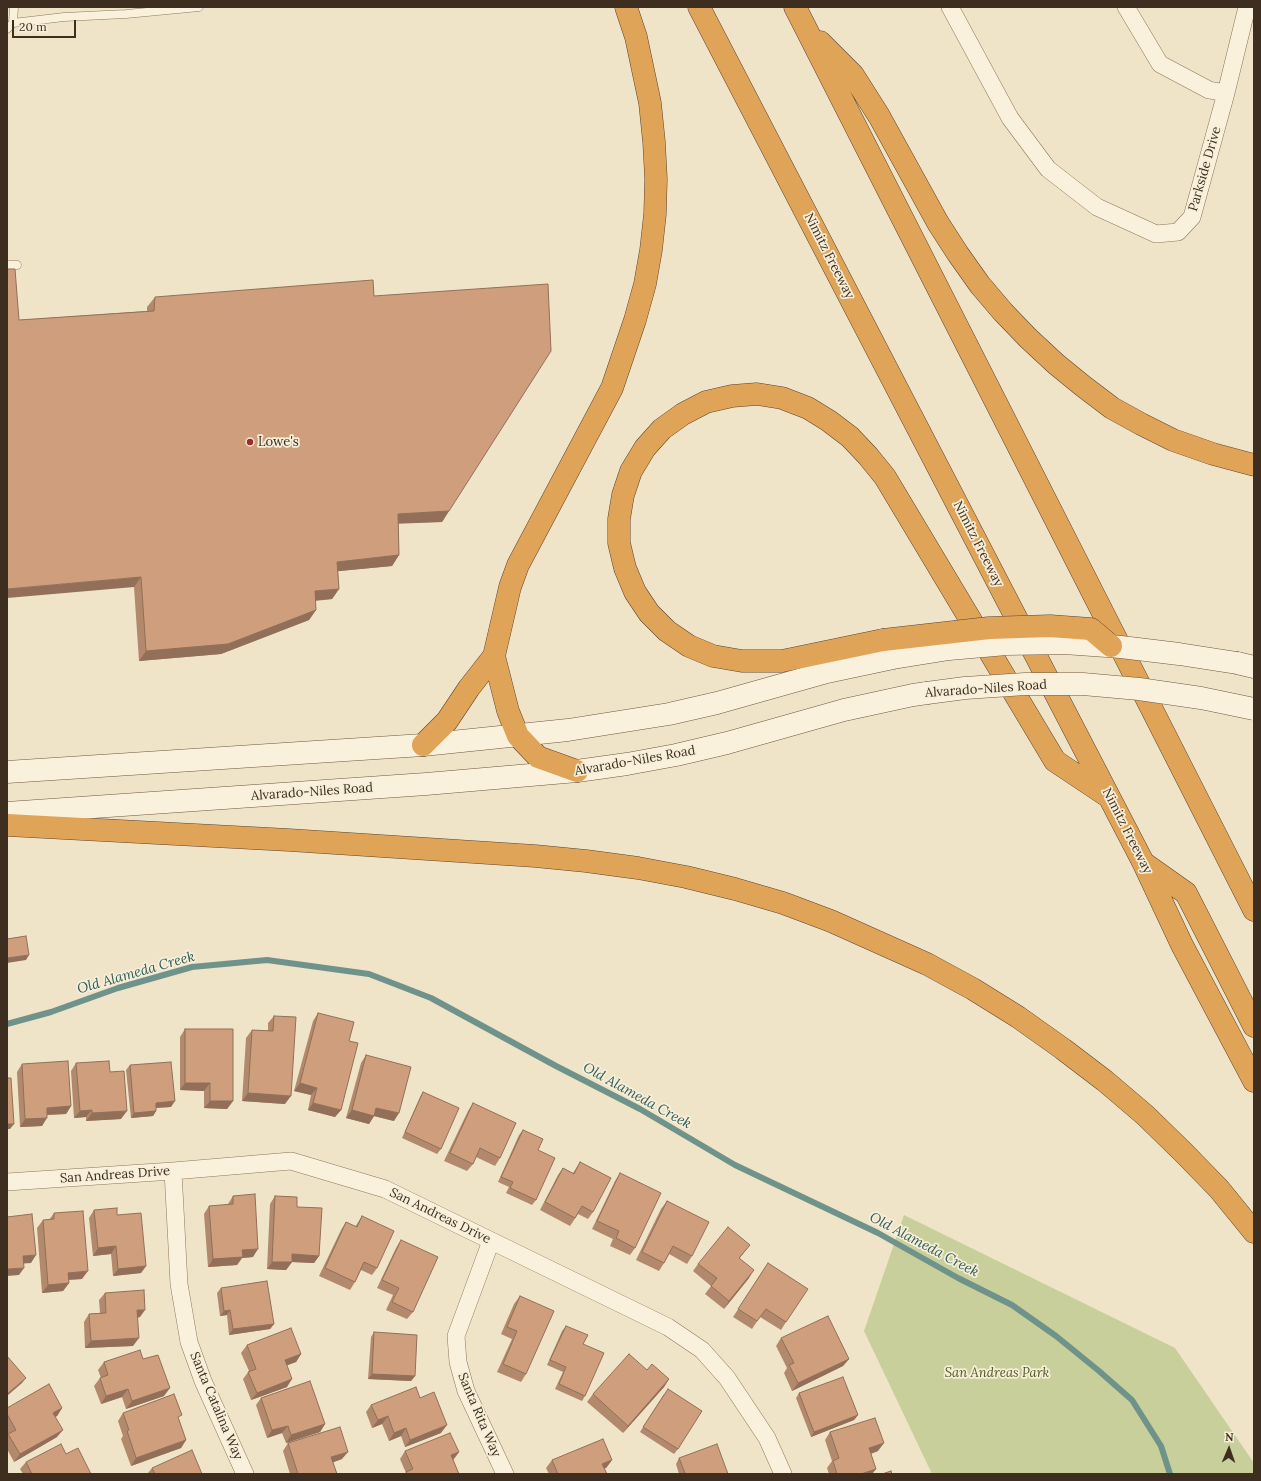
<!DOCTYPE html>
<style>
body{margin:0}
#map{position:relative;width:1261px;height:1481px;overflow:hidden;background:#f0e4c8;font-family:Lora,serif}
canvas{display:block}
.frame{position:absolute;inset:0;border:8px solid #3d2e20;pointer-events:none}
.north{position:absolute;left:1209px;top:1429px;width:40px;height:40px;-webkit-text-stroke:3px #f7eed8;paint-order:stroke;rotate:2deg;font-size:11px;font-weight:700;line-height:16px;text-align:center;color:#3d2e20}
.north::after{content:'';display:block;margin:auto;width:14px;height:18px;background:#3d2e20;clip-path:polygon(50% 0,100% 100%,50% 72%,0 100%)}
.scale{position:absolute;left:12px;top:20px;width:64px;height:18px;box-sizing:border-box;border:2px solid #3d2e20;border-top:0;padding-left:5px;font-size:12px;line-height:14px;white-space:nowrap;color:#3d2e20;-webkit-text-stroke:3px #f7eed8;paint-order:stroke}
</style>
<div id="map">
<canvas width="1261" height="1481"></canvas>
<div class="frame"></div>
<div class="north">N</div>
<div class="scale">20 m</div>
</div>
<script>
const g = document.querySelector('canvas').getContext('2d');
g.lineJoin = 'round';
function paint(path, color) {
  g.fillStyle = color;
  g.fill(path, 'evenodd');
}
function shape(rows) {
  const path = new Path2D();
  for (const r of rows) {
    path.moveTo(r[0], r[1]);
    for (let i = 2; i < r.length; i += 2) path.lineTo(r[i], r[i + 1]);
  }
  return path;
}
function strokePath(path, color, width, dash) {
  g.strokeStyle = color;
  g.lineWidth = width;
  g.lineCap = dash ? 'butt' : 'round';
  g.setLineDash(dash || []);
  g.stroke(path);
}
function label(font, color, halo, rows, align = 'center') {
  g.font = font + ' Lora,serif';
  g.lineWidth = 3.5;
  g.setLineDash([]);
  g.textBaseline = 'middle';
  g.strokeStyle = halo;
  g.fillStyle = color;
  for (const [text, x, y, turn = 0] of rows) {
    g.save();
    g.translate(x, y);
    g.rotate((+turn || 0) * Math.PI / 180);
    g.textAlign = isNaN(turn) ? turn : align;
    if (halo) g.strokeText(text, 0, 0);
    g.fillText(text, 0, 0);
    g.restore();
  }
}
paint(shape([
 [904,1215,1175,1348,1254,1463,1254,1474,932,1474,864,1331]
]), '#c9cf9b');
strokePath(shape([
 [7,1024,51,1012,118,988,192,967,267,960,369,974,431,998,556,1066,640,1109,735,1165,878,1233,958,1278,1012,1305,1056,1336,1099,1371,1132,1400,1161,1446,1170,1474]
]), '#6f938a', 6);
const lane = shape([
 [13,23,14,7],
 [7,29,13,23,64,17,126,14,199,7],
 [7,265,17,265]
]);
const street = shape([
 [950,7,1010,118,1048,169,1097,207,1156,234,1178,232,1192,217,1226,93,1247,7],
 [1126,7,1160,64,1209,90,1226,93],
 [173,1171,179,1284,189,1342,203,1381,245,1474],
 [7,1182,173,1171,291,1161,385,1189,668,1327,702,1350,727,1378,767,1438,783,1474],
 [491,1241,456,1336,458,1362,466,1391,505,1474]
]);
const secondary = shape([
 [1237,663,1254,667],
 [7,772,423,745,568,730,669,714,717,703,827,672,893,658],
 [7,813,426,784,577,771,627,764,676,755,727,743,844,710,913,695,927,693]
]);
const highway = shape([
 [699,7,1144,864,1182,945,1254,1081],
 [795,7,1254,910],
 [820,42,853,75,879,116,938,223,958,254,980,285,1003,312,1028,338,1056,364,1083,386,1112,408,1141,424,1173,440,1213,454,1254,465],
 [883,640,782,661,742,661,713,656,689,646,667,631,649,613,635,592,625,568,619,543,619,519,623,495,631,471,645,448,662,429,683,414,706,402,732,396,757,394,782,398,808,408,829,421,850,437,868,456,885,477,1055,761,1109,797],
 [494,656,508,711,518,736,538,757,577,771],
 [423,745,447,721,469,688,494,656,510,587,518,565,612,388,635,320,645,284,651,250,655,214,656,179,654,142,650,103,636,37,626,7],
 [7,825,289,840,535,856,586,861,638,868,686,877,735,889,783,903,831,921,927,964,973,989,1018,1017,1063,1049,1105,1081,1145,1115,1184,1153,1219,1189,1254,1232],
 [1145,864,1186,893,1254,1026]
]);
strokePath(lane, '#8d765c', 9);
strokePath(street, '#8d765c', 18);
strokePath(secondary, '#6f573f', 23);
strokePath(highway, '#5b4430', 23);
strokePath(lane, '#faf1dc', 8);
strokePath(street, '#faf1dc', 17);
strokePath(secondary, '#faf1dc', 22);
strokePath(highway, '#e0a458', 22);
const secondaryBridge = shape([
 [893,658,949,649,1006,644,1064,643,1121,647,1179,654,1237,663],
 [927,693,965,688,1025,684,1083,684,1139,689,1201,698,1254,709]
]);
const highwayBridge = shape([
 [883,640,989,628,1050,626,1091,629,1111,646]
]);
strokePath(secondaryBridge, '#6f573f', 23, []);
strokePath(highwayBridge, '#5b4430', 23, []);
strokePath(secondaryBridge, '#faf1dc', 22);
strokePath(highwayBridge, '#e0a458', 22);
paint(shape([
 [374,296,449,511,442,522,398,523,399,555,392,566,338,571,339,589,332,599,315,601,316,610,309,620,221,654,139,661,134,587,19,320,147,311,147,307,155,297],
 [318,1013,349,1041,341,1110,335,1117,308,1110,311,1095,294,1091,313,1021],
 [274,1016,285,1104,242,1101,246,1038,252,1030,268,1031,268,1023],
 [185,1029,233,1101,227,1109,204,1108,204,1091,180,1090,180,1037],
 [366,1055,394,1121,374,1116,369,1124,346,1118,361,1063],
 [76,1063,110,1072,121,1119,86,1121,86,1117,74,1118,71,1071],
 [22,1064,71,1106,66,1114,47,1115,42,1126,20,1127,17,1072],
 [130,1065,171,1107,156,1108,156,1111,153,1116,131,1118,126,1070],
 [423,1092,441,1149,437,1154,402,1138,420,1097],
 [473,1103,500,1158,495,1166,476,1157,473,1164,467,1171,444,1161,468,1111],
 [523,1130,538,1150,536,1200,532,1205,506,1193,509,1187,498,1182,519,1135],
 [580,1162,593,1212,588,1219,578,1214,570,1226,540,1210,558,1175,563,1168,573,1173],
 [620,1173,635,1248,630,1255,610,1246,613,1239,592,1229,615,1181],
 [233,1196,253,1257,242,1258,237,1265,208,1267,204,1214,209,1206,228,1205,228,1204],
 [275,1196,297,1207,319,1256,314,1263,292,1262,286,1270,267,1269,270,1204],
 [667,1201,692,1256,687,1264,669,1254,664,1263,659,1271,636,1260,661,1209],
 [94,1210,117,1215,146,1266,141,1273,113,1276,111,1254,93,1256,89,1218],
 [54,1213,82,1279,68,1280,69,1283,63,1291,42,1293,37,1228,43,1220,49,1220],
 [362,1216,377,1268,372,1275,361,1270,355,1282,350,1290,319,1276,341,1230,346,1222,355,1227],
 [401,1240,413,1312,407,1319,386,1310,393,1295,377,1288,396,1248],
 [750,1245,739,1259,749,1278,724,1309,705,1294,711,1286,693,1271,698,1264],
 [768,1263,786,1322,781,1330,760,1317,752,1329,733,1317],
 [221,1288,274,1324,270,1329,229,1335,227,1315,220,1316,217,1293],
 [105,1293,140,1317,137,1318,133,1346,85,1348,84,1322,89,1314,100,1313,99,1300],
 [520,1296,526,1374,521,1382,497,1372,512,1339,501,1334,514,1304],
 [566,1326,583,1344,585,1396,582,1401,555,1389,563,1372,547,1365,562,1331],
 [374,1332,415,1376,411,1381,368,1379,371,1337],
 [781,1338,849,1359,843,1366,792,1391,784,1373,787,1368,776,1346],
 [247,1345,301,1354,296,1362,287,1365,287,1387,251,1400,243,1379,249,1371,241,1353],
 [143,1359,164,1396,126,1409,122,1397,101,1404,94,1386,100,1378,101,1378,98,1370,104,1362],
 [669,1379,664,1387,623,1433,587,1402,593,1394],
 [799,1393,858,1415,854,1420,811,1437,796,1398],
 [664,1394,678,1449,674,1454,640,1432],
 [261,1398,325,1424,320,1432,286,1443,282,1433,267,1438,256,1405],
 [420,1398,441,1433,405,1447,401,1436,389,1441,382,1424,372,1428,366,1412,371,1405],
 [7,1408,62,1408,57,1416,55,1417,57,1437,14,1462,7,1449,7,1437,9,1434,7,1432],
 [123,1413,179,1420,186,1440,181,1448,131,1466,121,1439,123,1436,118,1421],
 [830,1432,878,1451,871,1454,876,1469,872,1474,829,1474,827,1468,832,1461,825,1440],
 [288,1443,342,1459,333,1462,337,1474,290,1474,283,1451],
 [405,1451,459,1452,453,1460,459,1474,405,1474,406,1473,400,1459],
 [679,1458,728,1474,679,1474,676,1464],
 [552,1460,612,1460,606,1468,604,1468,607,1474,549,1474,546,1468],
 [26,1462,91,1474,23,1474,20,1469],
 [152,1468,202,1474,149,1474,148,1473]
]), '#b2896c');
paint(shape([
 [449,511,442,522,391,524,398,514],
 [399,555,392,566,330,572,337,562],
 [141,577,134,587,7,598,7,589],
 [339,589,332,599,308,601,315,591],
 [316,610,309,620,221,654,139,661,146,651],
 [29,955,26,960,7,963,7,958],
 [185,1083,210,1083,204,1091,180,1090],
 [300,1083,317,1088,311,1095,294,1091],
 [248,1093,291,1096,285,1104,242,1101],
 [175,1101,171,1107,152,1108,156,1103],
 [210,1101,233,1101,227,1109,204,1108],
 [313,1103,341,1110,335,1117,308,1110],
 [71,1106,66,1114,41,1115,47,1108],
 [376,1108,399,1113,394,1121,374,1116,369,1124,346,1118,352,1110],
 [92,1110,86,1117,74,1118,80,1111],
 [127,1111,121,1119,86,1121,92,1113],
 [156,1111,153,1116,131,1118,134,1113],
 [47,1118,42,1126,20,1127,25,1119],
 [7,1124,14,1124,10,1129,7,1129],
 [116,1246,111,1254,93,1256,98,1248],
 [258,1249,253,1257,242,1258,237,1265,208,1267,213,1259,242,1250],
 [292,1254,319,1256,314,1263,292,1262,286,1270,267,1269,272,1262],
 [36,1255,31,1263,17,1264,23,1256],
 [146,1266,141,1273,113,1276,118,1269],
 [24,1268,19,1275,7,1276,7,1269],
 [754,1270,749,1278,724,1309,729,1301],
 [88,1271,82,1279,62,1280,68,1273],
 [69,1283,63,1291,42,1293,48,1285],
 [137,1310,145,1310,140,1317,132,1318],
 [230,1310,227,1315,220,1316,224,1311],
 [274,1324,270,1329,229,1335,233,1329],
 [139,1338,133,1346,85,1348,91,1341],
 [301,1354,296,1362,280,1368,285,1360],
 [849,1359,843,1366,792,1391,798,1383],
 [372,1374,415,1376,411,1381,368,1379],
 [26,1378,22,1383,7,1396,7,1394],
 [292,1379,287,1387,251,1400,257,1393],
 [669,1379,664,1387,623,1433,628,1426],
 [170,1388,164,1396,126,1409,132,1401],
 [128,1389,122,1397,101,1404,106,1396],
 [62,1408,57,1416,48,1421,53,1413],
 [858,1415,854,1420,811,1437,814,1432],
 [388,1416,382,1424,372,1428,378,1420],
 [325,1424,320,1432,286,1443,291,1435],
 [447,1425,441,1433,405,1447,410,1440],
 [288,1426,282,1433,267,1438,272,1430],
 [406,1428,401,1436,389,1441,394,1433],
 [63,1430,57,1437,14,1462,20,1454],
 [186,1440,181,1448,131,1466,136,1458],
 [884,1443,878,1451,863,1456,869,1448],
 [348,1452,342,1459,326,1465,331,1457],
 [459,1452,453,1460,445,1463,451,1455],
 [612,1460,606,1468,597,1472,602,1464],
 [876,1469,872,1474,861,1474]
]), '#916f58');
const building = shape([
 [7,269,15,269,19,320,154,311,155,297,373,280,374,296,548,284,551,351,449,511,398,514,399,555,337,562,339,589,315,591,316,610,228,644,146,651,141,577,7,589,7,269],
 [26,936,29,955,7,958,7,939,26,936],
 [318,1013,354,1022,349,1041,358,1043,341,1110,313,1103,317,1088,300,1083,318,1013],
 [274,1016,296,1017,291,1096,248,1093,252,1030,273,1031,274,1016],
 [185,1029,233,1029,233,1101,210,1101,210,1083,185,1083,185,1029],
 [366,1055,411,1067,399,1113,376,1108,374,1116,352,1110,366,1055],
 [68,1061,71,1106,47,1108,47,1118,25,1119,22,1064,68,1061],
 [109,1061,110,1072,124,1071,127,1111,92,1113,92,1110,80,1111,76,1063,109,1061],
 [171,1062,175,1101,156,1103,156,1111,134,1113,130,1065,171,1062],
 [7,1078,11,1078,14,1124,7,1124,7,1078],
 [423,1092,459,1108,441,1149,405,1132,423,1092],
 [473,1103,516,1123,500,1158,480,1148,473,1164,450,1153,473,1103],
 [523,1130,543,1139,538,1150,555,1158,536,1200,510,1188,513,1182,501,1177,523,1130],
 [580,1162,611,1178,593,1212,582,1206,575,1218,545,1202,563,1168,574,1174,580,1162],
 [620,1173,661,1193,635,1248,616,1238,619,1231,597,1221,620,1173],
 [255,1194,258,1249,242,1250,243,1257,213,1259,209,1206,233,1204,233,1196,255,1194],
 [275,1196,297,1197,297,1207,322,1208,319,1256,292,1254,292,1262,272,1262,275,1196],
 [667,1201,709,1222,692,1256,673,1246,664,1263,642,1252,667,1201],
 [117,1208,117,1215,141,1213,146,1266,118,1269,116,1246,98,1248,94,1210,117,1208],
 [83,1211,88,1271,68,1273,69,1283,48,1285,43,1220,54,1219,54,1213,83,1211],
 [32,1214,36,1255,23,1256,24,1268,7,1269,7,1217,32,1214],
 [362,1216,394,1231,377,1268,364,1262,355,1282,325,1268,346,1222,357,1227,362,1216],
 [728,1227,750,1245,739,1258,754,1270,729,1301,711,1286,717,1278,698,1264,728,1227],
 [401,1240,438,1257,413,1312,392,1302,399,1288,382,1280,401,1240],
 [768,1263,808,1289,786,1322,766,1309,757,1321,738,1309,768,1263],
 [267,1281,274,1324,233,1329,230,1310,224,1311,221,1288,267,1281],
 [144,1290,145,1310,137,1310,139,1338,91,1341,89,1314,106,1313,105,1293,144,1290],
 [520,1296,554,1311,526,1374,503,1364,517,1331,507,1327,520,1296],
 [828,1316,849,1359,798,1383,789,1365,794,1363,781,1338,828,1316],
 [566,1326,588,1335,583,1344,604,1353,585,1396,559,1384,566,1367,550,1360,566,1326],
 [291,1328,301,1354,285,1360,292,1379,257,1393,248,1372,256,1369,247,1345,291,1328],
 [374,1332,417,1335,415,1376,372,1374,374,1332],
 [140,1350,143,1359,158,1355,170,1388,132,1401,128,1389,106,1396,100,1378,108,1375,104,1362,140,1350],
 [629,1354,647,1370,652,1364,669,1379,628,1426,593,1394,629,1354],
 [7,1356,26,1378,7,1394,7,1356],
 [843,1377,858,1415,814,1432,799,1393,843,1377],
 [310,1381,325,1424,291,1435,288,1426,272,1430,261,1398,310,1381],
 [49,1384,62,1408,53,1413,63,1430,20,1454,8,1434,16,1430,7,1414,7,1408,49,1384],
 [416,1387,420,1398,434,1392,447,1425,410,1440,406,1428,394,1433,388,1416,378,1420,371,1405,416,1387],
 [668,1389,702,1411,678,1449,643,1427,668,1389],
 [174,1394,182,1415,178,1417,186,1440,136,1458,127,1431,129,1430,123,1413,174,1394],
 [875,1418,884,1443,869,1448,876,1469,861,1474,837,1474,833,1461,839,1458,830,1432,875,1418],
 [340,1427,348,1452,331,1457,337,1474,298,1474,288,1443,340,1427],
 [450,1433,459,1452,451,1455,459,1474,407,1474,406,1472,413,1469,405,1451,450,1433],
 [603,1439,612,1460,602,1464,607,1474,558,1474,552,1460,603,1439],
 [61,1444,66,1454,78,1448,91,1474,32,1474,26,1462,61,1444],
 [717,1444,728,1474,681,1474,685,1473,679,1458,717,1444],
 [192,1450,202,1474,155,1474,152,1468,192,1450],
 [891,1471,892,1474,882,1474,891,1471]
]);
paint(building, '#cf9f7d');
strokePath(building, '#916f58', 1);
for (const [x, y, r, color] of [
 [250,442,4,"#9e2a2b"]
]) {
  const dot = new Path2D();
  dot.arc(x, y, r, 0, 2 * Math.PI);
  g.fillStyle = color;
  g.fill(dot);
  strokePath(dot, '#f7eed8', 1.5);
}
label('13px', '#3d2e20', '#f7eed8', [
 ["Parkside Drive",1205,169,-74],
 ["Nimitz Freeway",829,256,63],
 ["Nimitz Freeway",978,544,63],
 ["Alvarado-Niles Road",986,689,-4],
 ["Alvarado-Niles Road",635,761,-10],
 ["Alvarado-Niles Road",312,792,-4],
 ["Nimitz Freeway",1127,831,63],
 ["San Andreas Drive",115,1175,-4],
 ["San Andreas Drive",440,1216,26],
 ["Santa Catalina Way",216,1406,67],
 ["Santa Rita Way",479,1415,67]
]);
label('13px', '#3d2e20', '#f7eed8', [
 ["Lowe's",258,442]
], 'left');
label('italic 13px', '#4d5a26', '#f7eed8', [
 ["San Andreas Park",997,1373]
]);
label('italic 14px', '#2f5d5a', '#f7eed8', [
 ["Old Alameda Creek",136,973,-16],
 ["Old Alameda Creek",637,1096,29],
 ["Old Alameda Creek",924,1245,28]
]);
</script>
